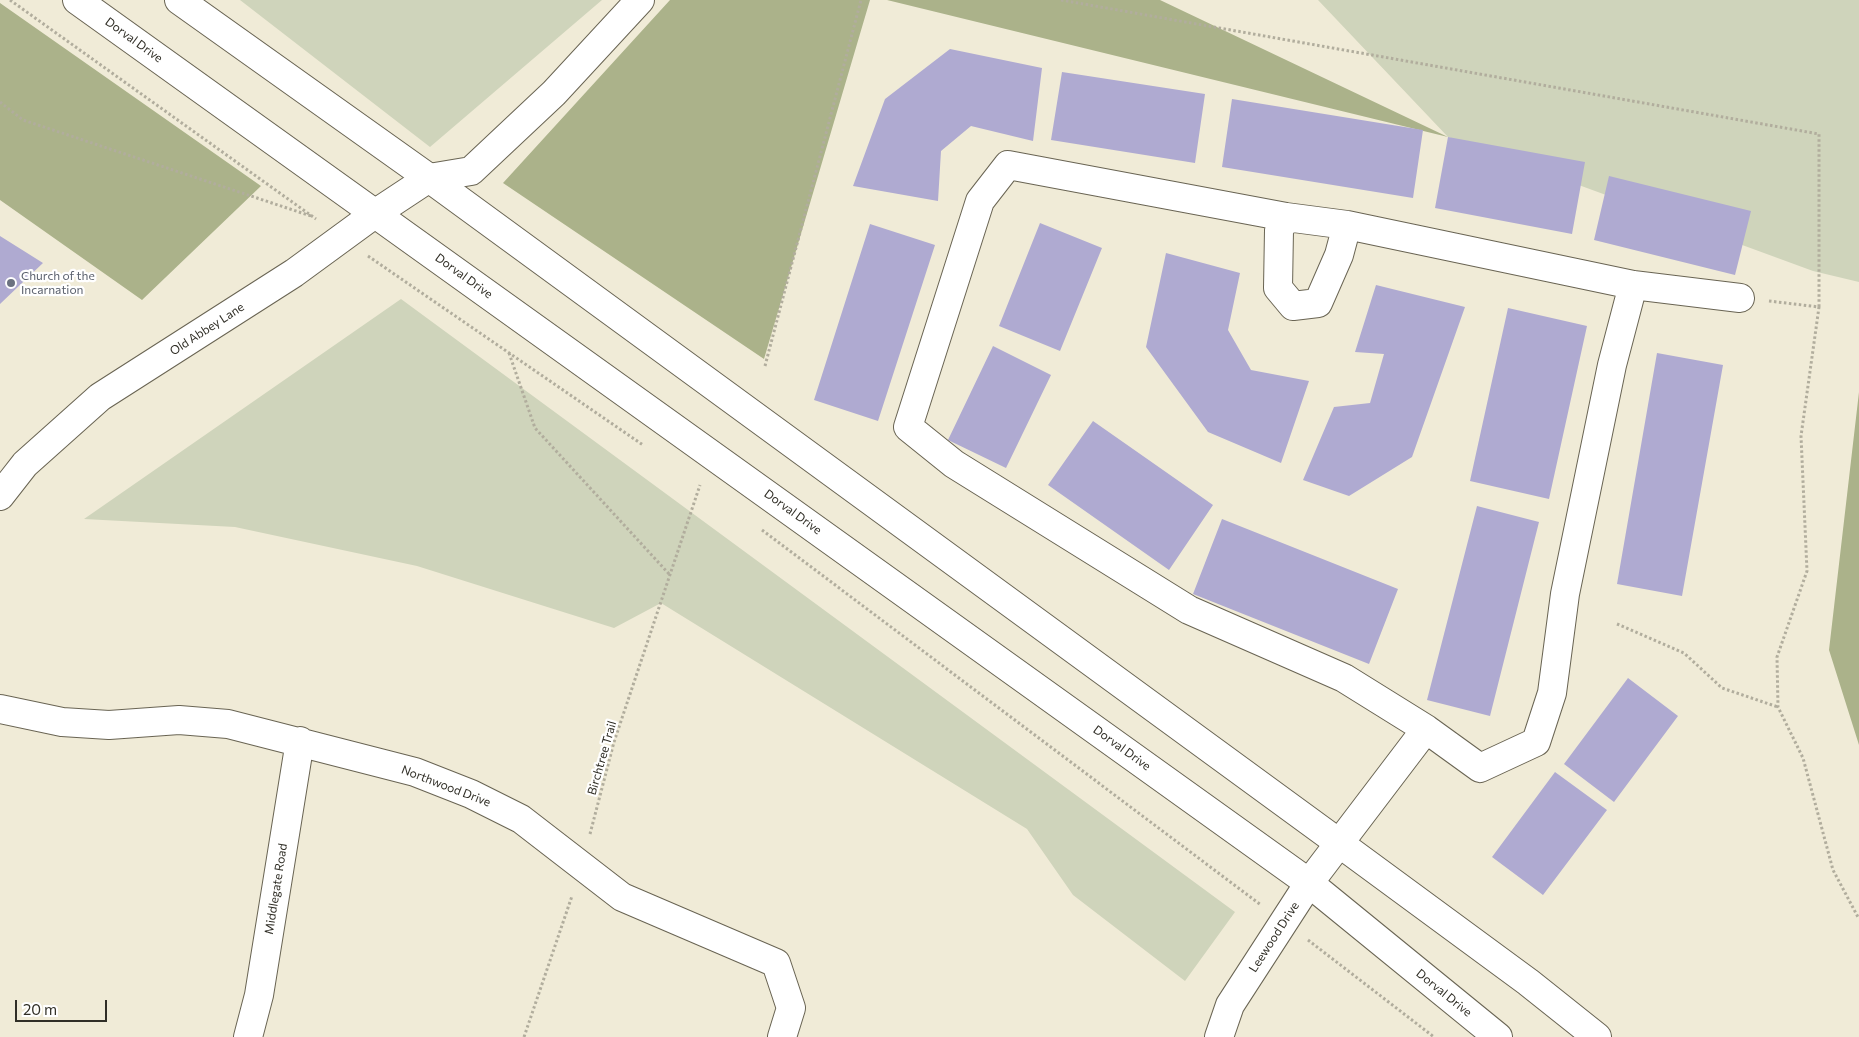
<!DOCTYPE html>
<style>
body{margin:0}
#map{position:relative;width:1859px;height:1037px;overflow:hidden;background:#f0ebd7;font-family:Commissioner,sans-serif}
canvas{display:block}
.scale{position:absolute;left:15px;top:1000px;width:92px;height:22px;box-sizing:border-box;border:2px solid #302e26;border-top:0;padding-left:6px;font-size:15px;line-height:18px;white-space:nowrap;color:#302e26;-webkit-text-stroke:4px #fff;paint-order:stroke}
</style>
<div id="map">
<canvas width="1859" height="1037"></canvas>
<div class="scale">20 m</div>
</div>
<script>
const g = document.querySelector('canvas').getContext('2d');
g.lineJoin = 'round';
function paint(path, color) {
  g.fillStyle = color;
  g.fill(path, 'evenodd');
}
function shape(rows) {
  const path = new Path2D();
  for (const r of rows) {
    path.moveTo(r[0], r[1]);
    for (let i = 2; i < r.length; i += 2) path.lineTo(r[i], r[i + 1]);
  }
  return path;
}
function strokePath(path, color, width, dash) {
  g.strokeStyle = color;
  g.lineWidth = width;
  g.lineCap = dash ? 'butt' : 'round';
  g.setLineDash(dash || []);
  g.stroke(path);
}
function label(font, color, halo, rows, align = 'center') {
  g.font = font + ' Commissioner,sans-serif';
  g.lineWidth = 4.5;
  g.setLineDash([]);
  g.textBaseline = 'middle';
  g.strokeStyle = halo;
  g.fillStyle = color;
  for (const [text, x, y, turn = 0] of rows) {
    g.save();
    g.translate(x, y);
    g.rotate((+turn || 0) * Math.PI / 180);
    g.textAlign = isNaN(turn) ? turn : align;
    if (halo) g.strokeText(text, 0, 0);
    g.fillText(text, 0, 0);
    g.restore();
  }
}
paint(shape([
 [240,0,602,0,430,147],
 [1318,0,1859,0,1859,282,1813,271,1448,137],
 [401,299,1235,912,1185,981,1073,895,1027,829,661,603,614,628,417,566,235,527,84,519]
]), '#cfd4bb');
paint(shape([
 [670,0,870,0,764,359,503,183],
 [887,0,1160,0,1448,137],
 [0,3,261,186,142,300,0,200],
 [1859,392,1859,745,1829,650]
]), '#abb28a');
paint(shape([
 [950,49,1042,68,1033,141,971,126,941,151,938,201,853,186,885,99],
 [1062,72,1205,94,1195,163,1051,140],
 [1232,99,1423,130,1413,198,1222,167],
 [1448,137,1585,162,1572,234,1435,208],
 [1609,176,1751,211,1735,275,1594,240],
 [1040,223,1102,248,1060,351,999,326],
 [870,224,935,245,878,421,814,400],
 [0,236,43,263,0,304],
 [1166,253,1240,273,1228,330,1251,370,1309,381,1281,463,1208,432,1146,347],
 [1376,285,1465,307,1412,457,1349,496,1303,480,1334,407,1370,403,1384,354,1355,352],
 [1508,308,1587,326,1549,499,1470,481],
 [993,346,1051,375,1006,468,948,440],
 [1657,353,1723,365,1682,596,1617,584],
 [1093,421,1213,505,1169,570,1048,485],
 [1477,506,1539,522,1490,716,1427,700],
 [1222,519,1398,589,1369,664,1193,594],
 [1628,678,1678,716,1614,802,1564,764],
 [1555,772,1607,810,1543,895,1492,857]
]), '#afaad1');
const minor = shape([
 [1286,217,1279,230,1278,288,1293,306,1318,303,1339,255,1347,225],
 [1633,285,1612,365,1565,594,1552,693,1536,742,1480,768,1426,729,1344,678,1189,610,954,464,908,427,980,201,1008,165,1286,217,1347,225,1633,285,1740,298],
 [0,496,25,464,100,397,294,273,376,213,429,178,471,171,554,93,640,0],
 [0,709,62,722,109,725,179,720,228,724,415,772,471,794,521,819,622,897,776,963,791,1008,782,1037],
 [248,1037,259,995,300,741],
 [1219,1037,1230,1005,1309,883,1426,729]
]);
const major = shape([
 [77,0,1309,883,1498,1037],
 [179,0,429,178,1339,843,1528,982,1597,1037]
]);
strokePath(minor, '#696453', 30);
strokePath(major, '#696453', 30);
strokePath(shape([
 [10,0,316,219],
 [1061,0,1819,134,1819,307],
 [0,102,23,120,311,216],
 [368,256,643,445],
 [1769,301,1819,307,1801,436,1807,571,1777,657,1778,707,1803,758,1833,870,1859,919],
 [509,353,535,428,670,575],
 [765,366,861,0],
 [762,530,1261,905],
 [1617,624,1684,653,1722,688,1778,707],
 [590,834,614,742,700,485],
 [1308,940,1434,1037],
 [524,1037,572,896]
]), '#b1ad9d', 3, [2.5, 2.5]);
strokePath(minor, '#fff', 28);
strokePath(major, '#fff', 28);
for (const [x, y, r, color] of [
 [11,283,5,"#6b7280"]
]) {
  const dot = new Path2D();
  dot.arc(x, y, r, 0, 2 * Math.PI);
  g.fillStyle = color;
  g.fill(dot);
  strokePath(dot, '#fff', 2);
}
label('12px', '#302e26', '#fff', [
 ["Dorval Drive",134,40,36],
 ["Dorval Drive",464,276,36],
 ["Old Abbey Lane",207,329,-33],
 ["Dorval Drive",793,512,36],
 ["Dorval Drive",1122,748,36],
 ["Birchtree Trail",602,758,-74],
 ["Northwood Drive",446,786,21],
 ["Middlegate Road",276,889,-81],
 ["Leewood Drive",1274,937,-57],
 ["Dorval Drive",1444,993,39]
]);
label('12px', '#5b616d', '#fff', [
 ["Church of the",21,276],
 ["Incarnation",21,290]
], 'left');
</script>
